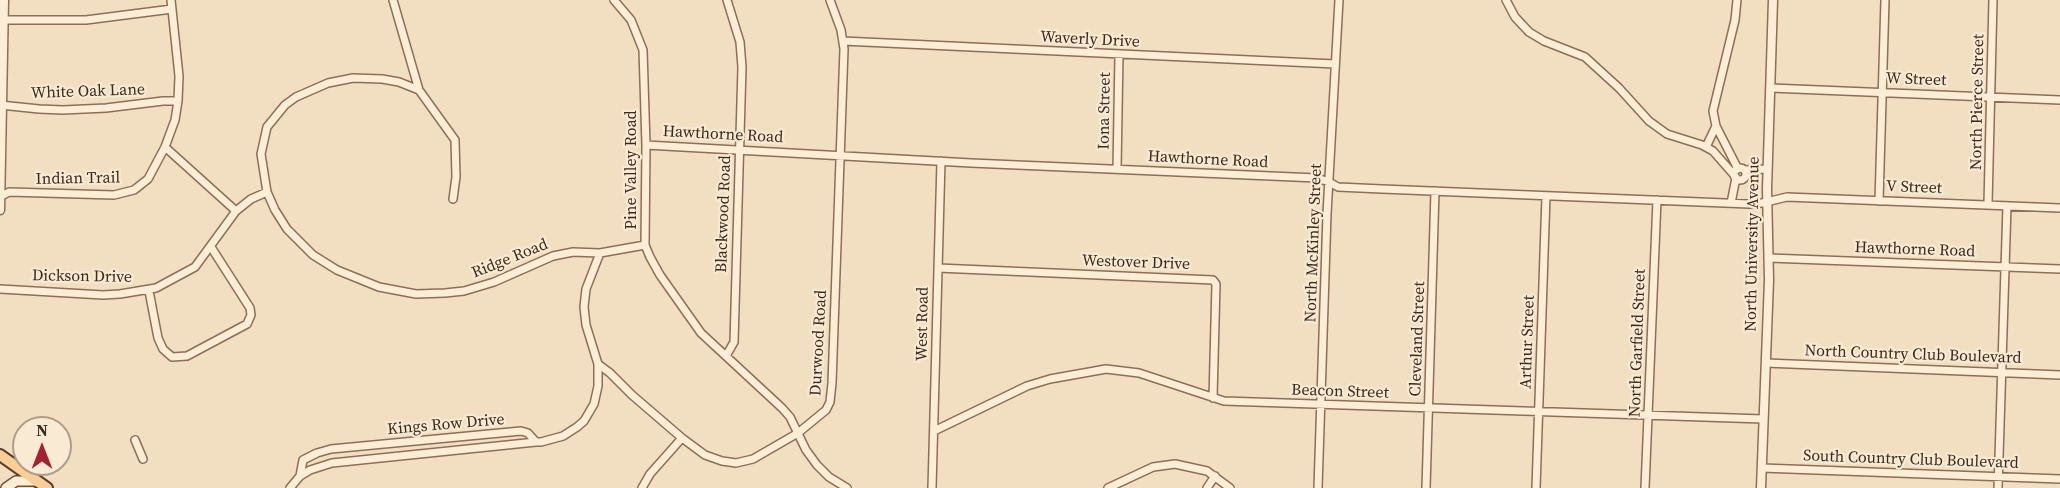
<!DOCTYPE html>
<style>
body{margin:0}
#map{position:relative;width:2060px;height:488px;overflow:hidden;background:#f2dfc2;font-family:"Source Serif 4",serif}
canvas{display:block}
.north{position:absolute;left:12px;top:416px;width:60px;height:60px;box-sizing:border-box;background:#f9ead3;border:2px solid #ae9d8a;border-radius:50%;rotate:0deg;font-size:16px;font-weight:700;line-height:24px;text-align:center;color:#3d291d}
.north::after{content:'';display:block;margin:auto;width:21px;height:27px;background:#a42131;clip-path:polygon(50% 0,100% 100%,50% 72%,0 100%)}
</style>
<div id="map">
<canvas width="2060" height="488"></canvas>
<div class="north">N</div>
</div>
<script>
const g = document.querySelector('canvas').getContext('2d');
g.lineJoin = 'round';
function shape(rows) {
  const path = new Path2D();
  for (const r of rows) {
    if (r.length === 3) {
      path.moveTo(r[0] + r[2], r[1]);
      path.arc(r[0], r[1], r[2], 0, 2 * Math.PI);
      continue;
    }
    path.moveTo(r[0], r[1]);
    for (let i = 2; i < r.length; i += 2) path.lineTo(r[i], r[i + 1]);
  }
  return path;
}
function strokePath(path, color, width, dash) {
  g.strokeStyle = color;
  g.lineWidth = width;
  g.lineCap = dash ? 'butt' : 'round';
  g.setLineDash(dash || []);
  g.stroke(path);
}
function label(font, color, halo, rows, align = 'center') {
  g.font = font + ' "Source Serif 4",serif';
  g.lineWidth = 4.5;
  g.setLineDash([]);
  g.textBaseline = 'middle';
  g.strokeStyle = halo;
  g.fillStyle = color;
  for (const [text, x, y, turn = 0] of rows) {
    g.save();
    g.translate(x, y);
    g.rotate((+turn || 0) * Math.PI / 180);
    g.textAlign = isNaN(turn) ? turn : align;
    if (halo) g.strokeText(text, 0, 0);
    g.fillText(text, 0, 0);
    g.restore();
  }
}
const minor = shape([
 [393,0,419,90,455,140,456,177,453,199],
 [614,0,631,20,643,50,646,145,645,245,650,257,660,275,701,333,782,408,790,417,806,450,817,465,829,477,847,488],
 [1506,0,1515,17,1529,32,1544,41,1585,57,1619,88,1649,121,1667,134,1702,145,1713,151,1735,176],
 [1737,0,1735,20,1713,111,1716,126,1738,169],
 [4,20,86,20,172,9],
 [843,41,1335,64],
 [1771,88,2060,100],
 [419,90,399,82,382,79,353,78,328,83,296,97,285,105,267,127,261,154,267,192,275,210,287,229,313,255,337,270,379,287,416,294,445,293,464,291,494,282,553,256,573,252,600,253,645,245],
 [0,105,39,109,63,110,106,108,163,101,178,101],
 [646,145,971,163,1317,178,1329,182,1338,187,1382,189,1749,204,1762,203,1787,197,2060,208],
 [165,147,236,211],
 [1706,147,1716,126],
 [1740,174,6],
 [1117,169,1119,55],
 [1745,170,1767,169],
 [0,197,9,192,114,195,134,190,148,179,165,147,175,120,178,101,179,76,171,0],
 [1879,201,1885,0],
 [1731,203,1736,178],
 [1988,204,1993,0],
 [1769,258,2060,269],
 [938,268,1213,280,1216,284,1213,398],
 [0,289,103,295,120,294,156,288,195,267,236,211,251,199,267,192],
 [149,291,158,338,163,349,172,357,187,356,247,324,251,315,250,308,211,247],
 [726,356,734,342,742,67,740,42,727,0],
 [1766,363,2060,375],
 [598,364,610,373,632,395,682,438,705,455,722,461,736,463,753,459,798,433,826,410,830,402,832,383,844,49,841,30,830,0],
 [934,431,1027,386,1050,379,1106,369,1139,373,1224,401,1763,419],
 [135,440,143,459],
 [1762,468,2060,479],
 [300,476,303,460,317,453,331,449,521,431,528,433,536,442,541,442,563,436,577,427,584,421,594,404,598,386,598,364,586,325,584,307,586,289,600,253],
 [290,488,300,476,310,470,332,463,536,442],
 [642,488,650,474,682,438],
 [932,488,941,161],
 [1108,488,1153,467,1175,464,1207,471,1230,488],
 [1207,488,1215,476],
 [1318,488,1327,214,1339,0],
 [1426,488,1435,191],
 [1536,488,1546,196],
 [1645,488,1657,200],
 [1998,488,2007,206]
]);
const tertiary = shape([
 [0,210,4,0],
 [1761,488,1769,280,1767,189,1773,0]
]);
const secondary = shape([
 [6,488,16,481,37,481]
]);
const primary = shape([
 [0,455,47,488]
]);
strokePath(minor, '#8e6e57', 10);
strokePath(tertiary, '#8e6e57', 11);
strokePath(secondary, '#704f3a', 12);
strokePath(primary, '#5c3d2c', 14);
strokePath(minor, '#fcedd7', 7);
strokePath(tertiary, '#fcedd7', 8);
strokePath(secondary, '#fcedd7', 9);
strokePath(primary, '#f9cf97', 10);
label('16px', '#3d291d', '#f9ead3', [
 ["Waverly Drive",1090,40,3],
 ["W Street",1916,80,2],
 ["White Oak Lane",88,92,-2],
 ["North Pierce Street",1978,102,-89],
 ["Iona Street",1105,111,-89],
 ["Hawthorne Road",723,135,3],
 ["Hawthorne Road",1208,160,3],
 ["Pine Valley Road",632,170,-90],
 ["Indian Trail",78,179,-1],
 ["V Street",1914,188,2],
 ["Blackwood Road",724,214,-88],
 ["North McKinley Street",1314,243,-88],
 ["North University Avenue",1753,244,-89],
 ["Hawthorne Road",1915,250,2],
 ["Ridge Road",510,259,-22],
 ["Westover Drive",1136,263,2],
 ["Dickson Drive",82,277,1],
 ["West Road",923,324,-89],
 ["Cleveland Street",1418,339,-88],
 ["Arthur Street",1528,342,-88],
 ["Durwood Road",819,343,-87],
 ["North Garfield Street",1638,343,-88],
 ["North Country Club Boulevard",1913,355,2],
 ["Beacon Street",1340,392,2],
 ["Kings Row Drive",446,425,-5],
 ["South Country Club Boulevard",1911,460,2]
]);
</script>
